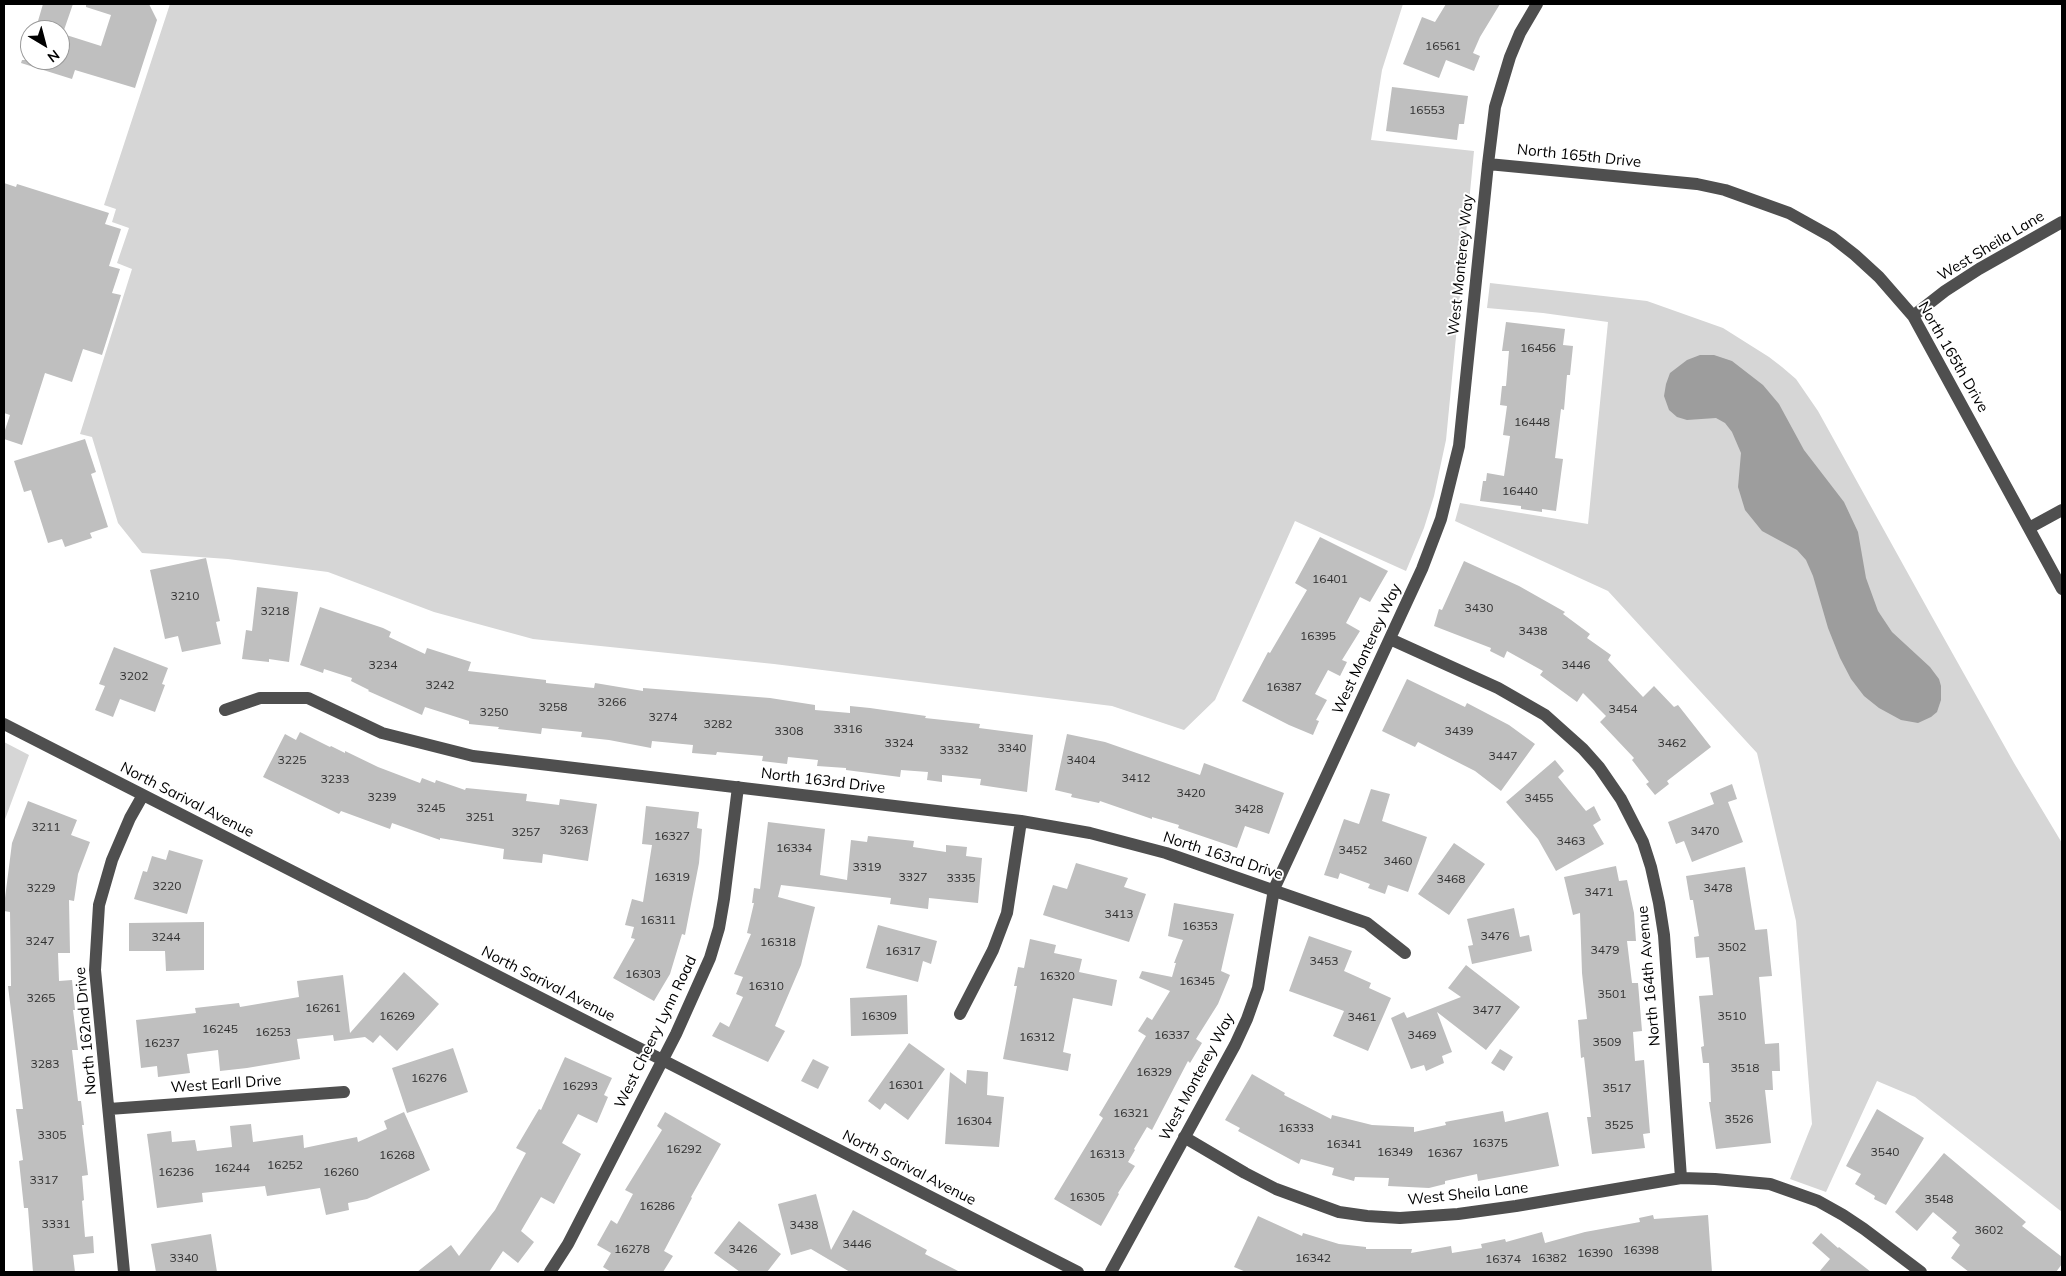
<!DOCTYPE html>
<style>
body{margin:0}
#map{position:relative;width:2066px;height:1276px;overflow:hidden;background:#fff;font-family:Mulish,sans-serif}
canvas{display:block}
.frame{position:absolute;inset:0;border:5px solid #000;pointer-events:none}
.north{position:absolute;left:20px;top:20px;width:50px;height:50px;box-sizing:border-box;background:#fff;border:1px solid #999;border-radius:50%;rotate:143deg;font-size:14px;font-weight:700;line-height:20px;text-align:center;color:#000}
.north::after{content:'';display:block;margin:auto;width:18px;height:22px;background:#000;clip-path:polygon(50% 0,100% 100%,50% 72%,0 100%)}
</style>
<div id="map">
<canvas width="2066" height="1276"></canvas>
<div class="frame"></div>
<div class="north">N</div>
</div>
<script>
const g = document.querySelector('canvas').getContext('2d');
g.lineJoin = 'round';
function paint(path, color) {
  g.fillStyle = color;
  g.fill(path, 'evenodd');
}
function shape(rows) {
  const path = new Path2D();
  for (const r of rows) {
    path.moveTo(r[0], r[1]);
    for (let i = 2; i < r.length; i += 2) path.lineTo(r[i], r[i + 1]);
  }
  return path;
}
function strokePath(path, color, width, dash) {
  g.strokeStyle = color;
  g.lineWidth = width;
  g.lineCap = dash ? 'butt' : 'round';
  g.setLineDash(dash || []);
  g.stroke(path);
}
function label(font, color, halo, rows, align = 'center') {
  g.font = font + ' Mulish,sans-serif';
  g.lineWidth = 4;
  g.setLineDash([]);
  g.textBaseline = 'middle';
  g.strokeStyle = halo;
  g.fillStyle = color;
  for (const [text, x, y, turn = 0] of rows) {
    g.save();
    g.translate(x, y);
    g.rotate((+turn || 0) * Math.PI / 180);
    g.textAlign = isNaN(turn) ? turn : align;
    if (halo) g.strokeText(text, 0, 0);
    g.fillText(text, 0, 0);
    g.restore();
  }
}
paint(shape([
 [170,4,1403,4,1382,70,1371,140,1474,151,1446,440,1434,496,1424,528,1406,571,1295,521,1215,700,1184,730,1112,706,774,664,533,639,434,612,328,572,228,559,142,553,118,523,92,437,80,434,132,269,117,263,129,228,112,222,116,209,104,205],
 [1490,283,1647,301,1723,328,1769,357,1782,367,1796,379,1818,411,1931,615,2014,763,2062,843,2062,1212,1915,1097,1877,1081,1826,1192,1790,1179,1812,1124,1796,921,1757,753,1608,591,1455,521,1460,503,1588,524,1608,322,1543,313,1487,308],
 [4,742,29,755,4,822]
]), '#d6d6d6');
paint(shape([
 [1700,355,1714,355,1732,361,1763,385,1779,404,1804,450,1844,502,1858,532,1866,578,1878,611,1892,632,1930,667,1939,679,1941,686,1941,700,1937,712,1931,717,1918,723,1901,720,1879,708,1864,696,1851,679,1840,658,1828,628,1813,576,1806,560,1797,550,1762,531,1745,510,1738,487,1741,453,1732,432,1725,423,1716,418,1687,420,1677,417,1669,410,1664,396,1666,384,1670,373,1687,360]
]), '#9d9d9d');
paint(shape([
 [43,4,73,4,64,30,46,30,48,24,38,21],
 [86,4,149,4,157,20,135,88,75,70,72,79,21,63,22,60,60,60,60,33,101,46,111,15,86,7],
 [1446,4,1500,4,1480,37,1473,53,1480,56,1474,71,1446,60,1439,78,1403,64,1422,17,1435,22],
 [1392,87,1468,96,1464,124,1459,124,1457,140,1386,131],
 [4,183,16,187,17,184,109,213,105,224,121,229,109,266,120,269,112,293,121,295,102,355,83,349,72,382,45,373,22,445,4,439,4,433,10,415,4,413],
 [1506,322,1565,329,1563,345,1573,346,1570,375,1567,375,1564,410,1561,409,1555,458,1563,459,1556,511,1542,509,1542,512,1521,509,1521,506,1480,501,1483,481,1486,481,1487,473,1504,476,1510,436,1503,435,1507,406,1500,405,1502,386,1506,386,1509,351,1502,351],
 [85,439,96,472,91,474,108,527,90,533,92,538,65,547,62,539,48,543,31,490,24,492,14,461],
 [1320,537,1388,571,1370,602,1360,597,1346,623,1360,631,1342,660,1347,662,1340,676,1328,670,1315,694,1327,700,1316,720,1319,721,1313,735,1289,725,1242,701,1268,652,1270,653,1307,590,1295,583],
 [206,558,220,621,216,622,221,644,182,652,178,636,165,639,150,570],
 [1464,561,1519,586,1565,612,1563,614,1590,634,1587,638,1611,655,1608,660,1643,697,1654,686,1674,707,1678,705,1711,747,1667,781,1669,784,1655,795,1646,784,1649,782,1632,760,1634,758,1600,722,1606,716,1583,693,1577,702,1540,675,1543,671,1507,651,1504,658,1490,651,1491,648,1434,626,1439,609,1442,610],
 [257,587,298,592,289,662,269,659,269,662,242,659,246,630,252,631],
 [320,607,383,628,391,632,389,637,425,654,427,648,471,662,468,671,546,680,546,683,594,688,595,683,643,691,643,688,770,698,815,705,815,710,850,713,850,706,870,708,926,716,925,718,980,724,979,728,1033,735,1027,792,980,785,981,779,942,775,942,782,927,780,928,772,901,770,900,777,846,770,846,768,817,766,818,760,788,757,787,764,762,761,763,756,717,752,716,755,692,753,693,745,652,741,651,748,609,740,581,737,582,732,542,728,541,734,498,729,499,727,469,724,469,721,425,707,422,715,368,691,369,690,351,681,352,678,324,669,323,673,300,665],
 [114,647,168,668,162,684,165,685,155,712,120,699,113,717,95,710,105,686,99,684],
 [1407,679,1465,707,1467,703,1509,725,1535,744,1501,791,1475,771,1418,742,1415,747,1382,731],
 [300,732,330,747,331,746,345,753,345,751,378,767,420,783,422,778,435,783,436,780,465,790,466,788,527,794,526,801,559,805,560,799,597,804,588,861,543,854,542,863,503,859,504,849,440,838,440,840,392,823,390,829,341,811,339,814,263,777,285,734,296,740],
 [1067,734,1105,742,1200,775,1204,763,1284,793,1269,834,1245,826,1237,848,1178,828,1179,825,1152,817,1152,819,1100,801,1099,803,1071,797,1072,794,1055,790],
 [1555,760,1564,771,1558,777,1586,811,1594,806,1601,820,1593,825,1604,844,1556,871,1538,839,1506,802],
 [1732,784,1737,799,1728,802,1743,842,1692,862,1684,841,1676,844,1668,822,1714,804,1710,793],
 [1371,789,1390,794,1382,821,1427,837,1408,892,1388,885,1385,894,1368,888,1370,884,1340,873,1338,879,1324,875,1344,819,1359,824],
 [28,801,77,820,71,835,90,842,78,874,74,901,69,900,70,953,58,953,59,981,72,980,75,1010,73,1010,78,1050,72,1050,78,1101,81,1101,84,1125,82,1125,88,1175,82,1176,84,1200,82,1201,85,1237,93,1236,94,1253,73,1255,75,1272,33,1272,28,1208,24,1208,19,1161,23,1160,16,1109,23,1109,8,986,11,986,10,912,4,911,4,906,12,843],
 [646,806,699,812,697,828,702,829,699,863,685,935,682,934,670,974,654,1001,613,978,635,939,631,938,634,927,625,925,632,899,643,902,652,845,642,844],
 [768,822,825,829,820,875,847,880,851,840,867,842,868,836,914,841,913,847,946,852,946,845,967,847,966,856,982,858,978,903,929,898,928,909,890,904,891,898,781,885,778,897,815,907,801,965,775,1026,785,1031,768,1062,712,1036,720,1022,729,1027,743,997,736,994,743,977,734,974,751,934,747,933,754,903,752,903,754,888,760,889],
 [1454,843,1485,864,1449,915,1418,894],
 [169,850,203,860,187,914,134,899,143,871,147,872,152,856,166,860],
 [1076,863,1128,878,1124,887,1146,894,1129,942,1043,915,1053,885,1067,889],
 [1616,866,1619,881,1627,880,1634,913,1636,941,1627,941,1632,983,1638,983,1642,1031,1633,1032,1635,1061,1644,1060,1650,1133,1643,1134,1645,1148,1592,1154,1587,1117,1591,1117,1584,1057,1581,1058,1578,1020,1587,1019,1582,973,1580,913,1573,915,1564,877],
 [1745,867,1755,930,1767,929,1772,976,1759,977,1765,1044,1779,1043,1780,1071,1772,1071,1773,1090,1765,1090,1771,1143,1716,1149,1709,1102,1711,1102,1709,1063,1703,1063,1701,1047,1704,1046,1699,996,1713,995,1709,957,1696,958,1694,937,1699,936,1693,900,1690,900,1686,876],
 [1174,903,1234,914,1221,971,1230,975,1218,1004,1196,1039,1202,1043,1190,1063,1188,1061,1152,1130,1147,1127,1134,1149,1135,1150,1128,1162,1135,1166,1118,1193,1119,1194,1101,1226,1054,1199,1103,1118,1099,1115,1146,1036,1138,1031,1147,1017,1152,1020,1170,991,1139,978,1142,971,1172,977,1176,963,1174,963,1183,940,1168,936],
 [1514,908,1520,937,1529,935,1532,951,1472,964,1468,946,1473,945,1467,919],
 [204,922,204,970,166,971,165,951,129,951,129,923],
 [878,925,937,941,931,964,923,961,918,982,866,968],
 [1309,936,1352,951,1344,971,1371,983,1369,988,1391,998,1368,1051,1333,1036,1344,1011,1289,991],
 [1030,939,1056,945,1054,953,1082,959,1079,972,1117,980,1112,1006,1073,998,1063,1052,1071,1054,1068,1071,1003,1059,1017,986,1014,986,1018,967,1024,968],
 [1466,965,1520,1007,1486,1050,1437,1012,1452,1052,1442,1056,1444,1063,1426,1071,1424,1065,1411,1069,1391,1018,1404,1012,1407,1018,1461,997,1448,988],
 [404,972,439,1004,397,1051,380,1035,373,1043,365,1037,334,1041,333,1035,297,1039,300,1059,247,1068,220,1071,218,1050,187,1054,190,1073,158,1077,157,1066,141,1068,136,1020,196,1013,195,1008,239,1003,240,1007,299,997,297,981,343,975,350,1033],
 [907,995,908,1034,851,1036,850,998],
 [909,1043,945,1069,908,1120,885,1103,880,1110,868,1101],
 [453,1048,468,1092,407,1113,392,1068],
 [1500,1049,1513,1057,1504,1071,1491,1063],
 [565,1057,612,1078,604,1095,608,1097,597,1123,578,1114,562,1143,581,1154,554,1204,541,1197,521,1231,534,1242,518,1263,503,1251,489,1272,417,1272,451,1245,459,1256,495,1210,526,1153,516,1148,539,1109,541,1110],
 [813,1059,829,1067,818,1089,801,1081],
 [967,1070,988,1072,987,1095,1004,1097,999,1147,945,1144,950,1072,966,1084],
 [1252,1074,1285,1093,1284,1095,1331,1119,1332,1115,1372,1125,1414,1127,1414,1132,1446,1125,1445,1122,1503,1111,1505,1122,1548,1112,1559,1166,1478,1181,1477,1174,1445,1181,1445,1184,1429,1188,1388,1186,1389,1178,1355,1177,1354,1181,1332,1175,1334,1168,1301,1159,1299,1164,1238,1131,1240,1128,1225,1120],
 [1877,1109,1924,1138,1886,1205,1874,1199,1875,1196,1855,1184,1861,1174,1846,1166],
 [404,1112,430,1170,367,1199,348,1203,349,1210,326,1215,320,1188,267,1196,265,1186,202,1193,203,1202,157,1208,147,1134,171,1131,172,1142,195,1140,197,1151,232,1147,230,1126,251,1124,253,1142,303,1135,304,1148,357,1137,358,1142,387,1129,384,1121],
 [665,1112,721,1144,691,1197,692,1198,664,1251,673,1256,663,1272,611,1272,603,1267,611,1253,597,1245,611,1220,617,1224,633,1194,625,1190,662,1130,657,1126],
 [1944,1153,2026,1222,2022,1226,2062,1257,2062,1264,2056,1272,1969,1272,1951,1258,1960,1245,1952,1238,1957,1232,1933,1212,1917,1231,1895,1212],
 [816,1194,831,1250,853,1210,927,1250,925,1254,960,1272,850,1272,811,1249,791,1255,778,1204],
 [1653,1215,1654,1219,1708,1215,1712,1272,1246,1272,1234,1267,1258,1216,1302,1236,1303,1233,1339,1244,1366,1247,1366,1249,1412,1249,1411,1253,1451,1246,1452,1253,1482,1248,1481,1244,1505,1239,1506,1242,1542,1232,1545,1243,1585,1232,1640,1222,1639,1218],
 [739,1221,781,1254,767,1272,740,1272,714,1253],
 [1821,1233,1838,1248,1839,1247,1871,1272,1819,1272,1830,1259,1812,1243],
 [211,1234,217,1272,156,1272,151,1244]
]), '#bfbfbf');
strokePath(shape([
 [1488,164,1697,184,1725,190,1789,213,1832,237,1855,255,1879,277,1913,316,2062,589],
 [1913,316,1945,291,1979,269,2062,222],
 [2029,528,2062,510],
 [1390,639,1498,688,1545,715,1583,749,1599,767,1621,799,1643,842,1651,867,1659,903,1664,935,1681,1178],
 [225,710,260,698,308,698,382,733,473,756,1021,821,1090,833,1166,853,1367,923,1405,953],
 [4,724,1078,1272],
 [960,1014,993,950,1007,913,1021,821],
 [109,1109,344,1092],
 [1184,1137,1245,1173,1276,1189,1339,1212,1367,1216,1400,1218,1458,1214,1516,1206,1681,1178,1715,1179,1770,1184,1818,1201,1843,1215,1864,1229,1921,1272],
 [124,1272,95,970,99,905,112,860,130,818,143,795],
 [550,1272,568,1244,676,1034,710,958,719,928,724,899,738,787],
 [1111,1272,1235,1045,1247,1019,1258,988,1274,889,1422,569,1441,519,1459,446,1488,164,1495,107,1510,57,1520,33,1537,4]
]), '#4f4f4f', 12);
label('12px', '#303030', null, [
 ["16561",1443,46],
 ["16553",1427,110],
 ["16456",1538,348],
 ["16448",1532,422],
 ["16440",1520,491],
 ["16401",1330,579],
 ["3210",185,596],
 ["3430",1479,608],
 ["3218",275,611],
 ["3438",1533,631],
 ["16395",1318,636],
 ["3234",383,665],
 ["3446",1576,665],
 ["3202",134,676],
 ["3242",440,685],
 ["16387",1284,687],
 ["3266",612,702],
 ["3258",553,707],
 ["3454",1623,709],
 ["3250",494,712],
 ["3274",663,717],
 ["3282",718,724],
 ["3316",848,729],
 ["3308",789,731],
 ["3439",1459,731],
 ["3324",899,743],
 ["3462",1672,743],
 ["3340",1012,748],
 ["3332",954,750],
 ["3447",1503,756],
 ["3225",292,760],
 ["3404",1081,760],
 ["3412",1136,778],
 ["3233",335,779],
 ["3420",1191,793],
 ["3239",382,797],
 ["3455",1539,798],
 ["3245",431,808],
 ["3428",1249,809],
 ["3251",480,817],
 ["3211",46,827],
 ["3263",574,830],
 ["3470",1705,831],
 ["3257",526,832],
 ["16327",672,836],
 ["3463",1571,841],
 ["16334",794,848],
 ["3452",1353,850],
 ["3460",1398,861],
 ["3319",867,867],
 ["16319",672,877],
 ["3327",913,877],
 ["3335",961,878],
 ["3468",1451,879],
 ["3220",167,886],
 ["3229",41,888],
 ["3478",1718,888],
 ["3471",1599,892],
 ["3413",1119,914],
 ["16311",658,920],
 ["16353",1200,926],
 ["3476",1495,936],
 ["3244",166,937],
 ["3247",40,941],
 ["16318",778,942],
 ["3502",1732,947],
 ["3479",1605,950],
 ["16317",903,951],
 ["3453",1324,961],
 ["16303",643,974],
 ["16320",1057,976],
 ["16345",1197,981],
 ["16310",766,986],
 ["3501",1612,994],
 ["3265",41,998],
 ["16261",323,1008],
 ["3477",1487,1010],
 ["16269",397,1016],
 ["16309",879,1016],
 ["3510",1732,1016],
 ["3461",1362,1017],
 ["16245",220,1029],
 ["16253",273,1032],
 ["16337",1172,1035],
 ["3469",1422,1035],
 ["16312",1037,1037],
 ["3509",1607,1042],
 ["16237",162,1043],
 ["3283",45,1064],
 ["3518",1745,1068],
 ["16329",1154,1072],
 ["16276",429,1078],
 ["16301",906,1085],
 ["16293",580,1086],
 ["3517",1617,1088],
 ["16321",1131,1113],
 ["3526",1739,1119],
 ["16304",974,1121],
 ["3525",1619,1125],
 ["16333",1296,1128],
 ["3305",52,1135],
 ["16375",1490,1143],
 ["16341",1344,1144],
 ["16292",684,1149],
 ["16349",1395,1152],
 ["3540",1885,1152],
 ["16367",1445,1153],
 ["16313",1107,1154],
 ["16268",397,1155],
 ["16252",285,1165],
 ["16244",232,1168],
 ["16236",176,1172],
 ["16260",341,1172],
 ["3317",44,1180],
 ["16305",1087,1197],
 ["3548",1939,1199],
 ["16286",657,1206],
 ["3331",56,1224],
 ["3438",804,1225],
 ["3602",1989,1230],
 ["3446",857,1244],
 ["16278",632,1249],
 ["3426",743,1249],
 ["16398",1641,1250],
 ["16390",1595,1253],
 ["3340",184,1258],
 ["16342",1313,1258],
 ["16382",1549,1258],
 ["16374",1503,1259]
]);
label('15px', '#000', '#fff', [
 ["North 165th Drive",1579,156,6],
 ["West Sheila Lane",1991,246,-31],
 ["West Monterey Way",1461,265,-84],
 ["North 165th Drive",1953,357,60],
 ["West Monterey Way",1367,649,-65],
 ["North 163rd Drive",823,781,7],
 ["North Sarival Avenue",187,800,27],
 ["North 163rd Drive",1223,856,18],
 ["North 164th Avenue",1649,976,-95],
 ["North Sarival Avenue",548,984,27],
 ["North 162nd Drive",86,1031,-95],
 ["West Cheery Lynn Road",656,1032,-64],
 ["West Monterey Way",1197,1077,-62],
 ["West Earll Drive",226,1084,-4],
 ["North Sarival Avenue",909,1168,27],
 ["West Sheila Lane",1468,1194,-6]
]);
</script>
